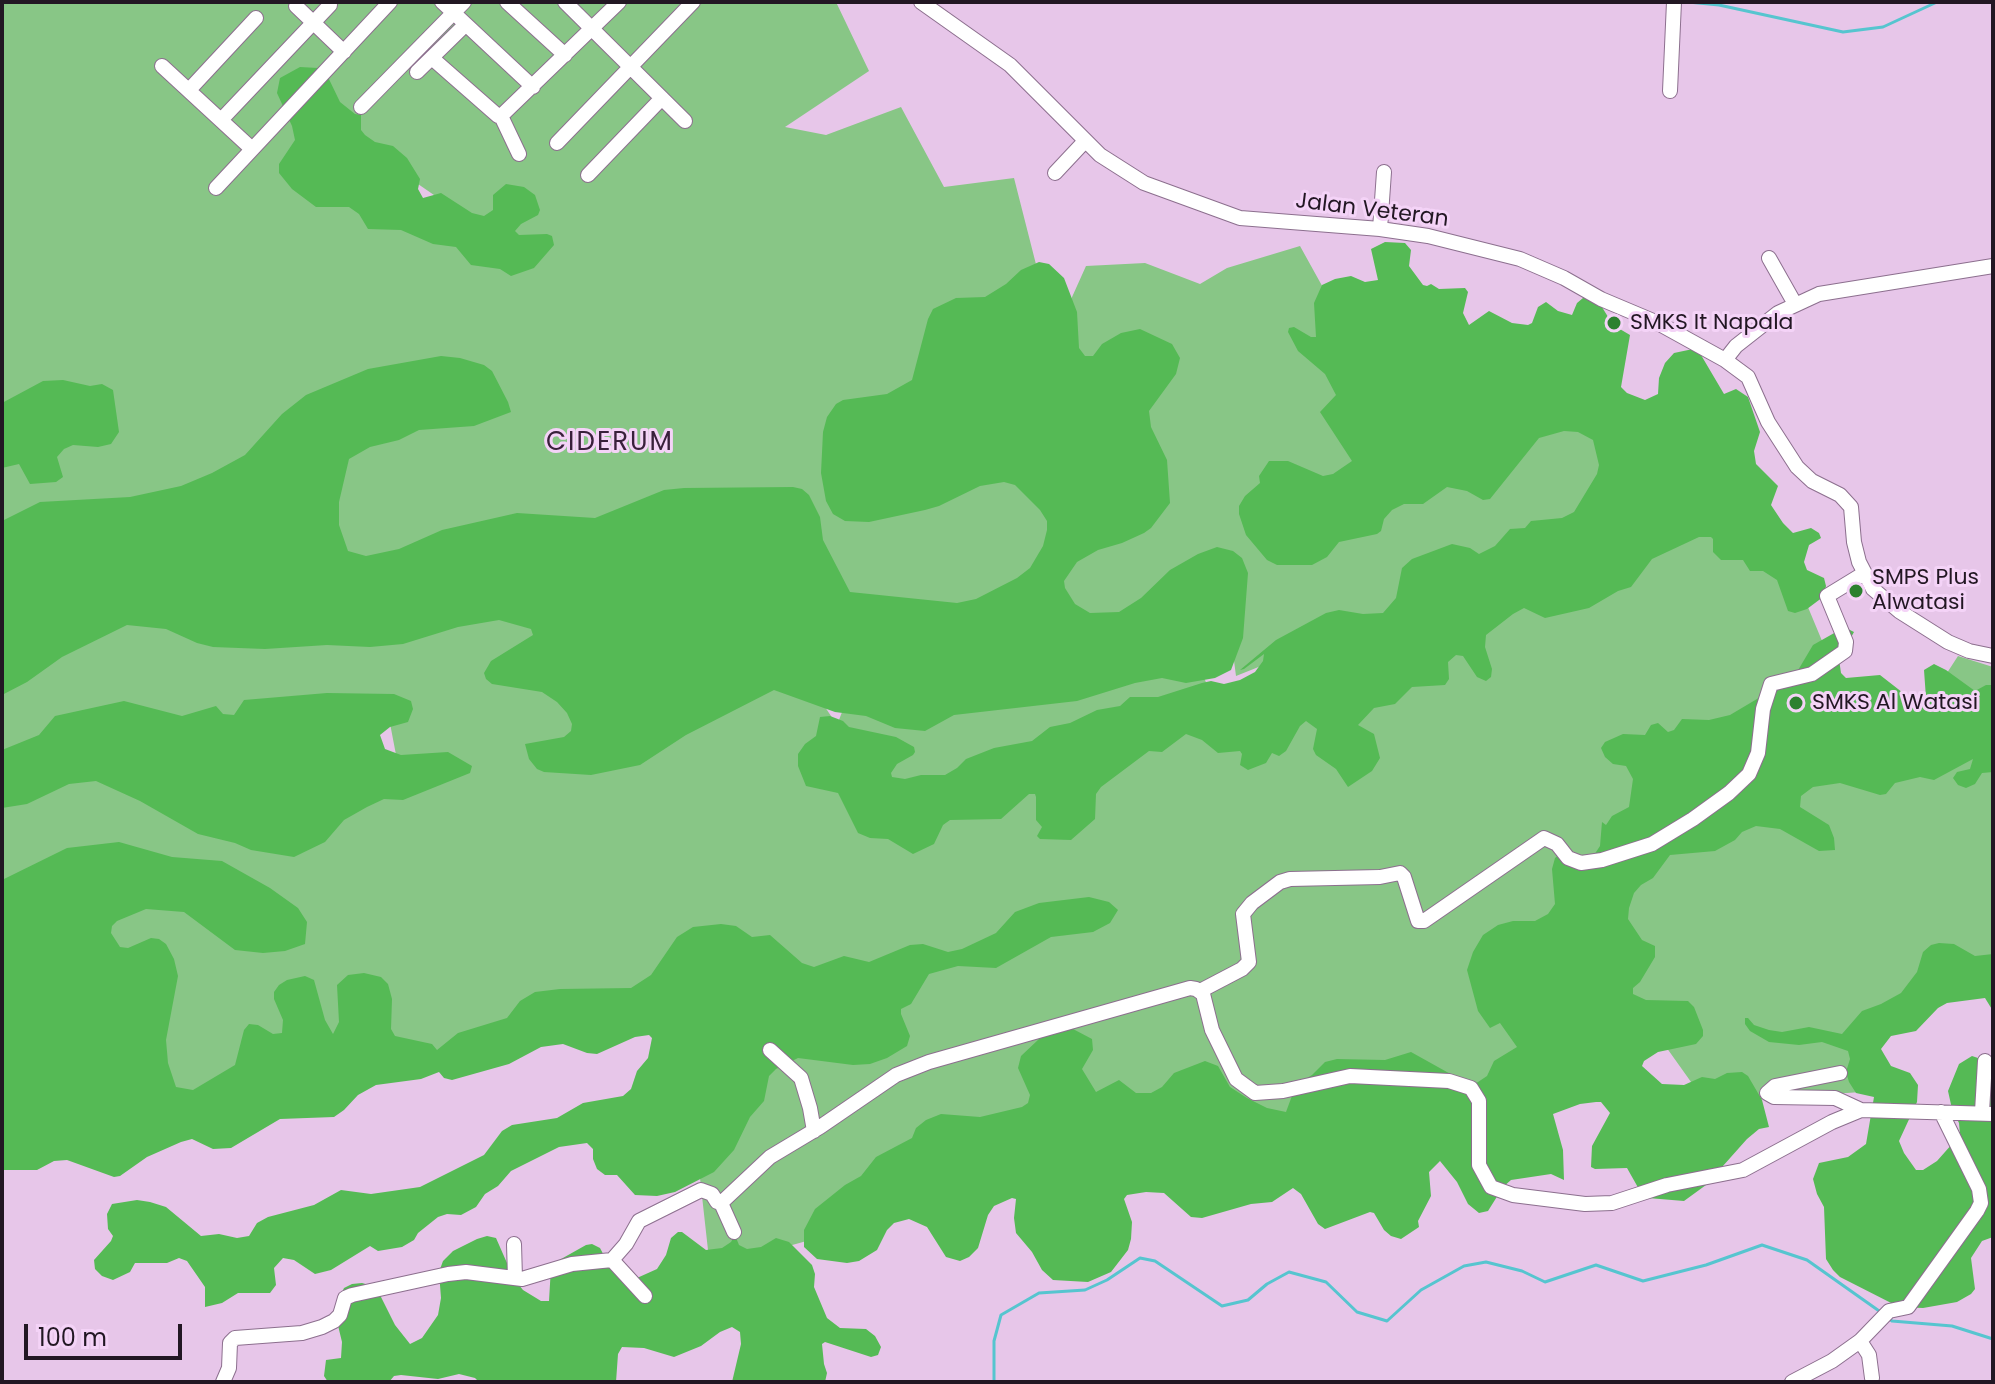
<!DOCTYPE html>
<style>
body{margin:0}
#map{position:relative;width:1995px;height:1384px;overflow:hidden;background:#e7c6e9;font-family:Poppins,sans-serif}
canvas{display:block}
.frame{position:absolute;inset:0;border:4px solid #221723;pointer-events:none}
.scale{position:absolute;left:24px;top:1324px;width:158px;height:36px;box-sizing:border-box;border:4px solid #221723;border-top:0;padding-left:10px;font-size:24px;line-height:28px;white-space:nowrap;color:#221723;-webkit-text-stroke:6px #f4d3f7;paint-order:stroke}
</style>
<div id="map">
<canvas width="1995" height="1384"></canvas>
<div class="frame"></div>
<div class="scale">100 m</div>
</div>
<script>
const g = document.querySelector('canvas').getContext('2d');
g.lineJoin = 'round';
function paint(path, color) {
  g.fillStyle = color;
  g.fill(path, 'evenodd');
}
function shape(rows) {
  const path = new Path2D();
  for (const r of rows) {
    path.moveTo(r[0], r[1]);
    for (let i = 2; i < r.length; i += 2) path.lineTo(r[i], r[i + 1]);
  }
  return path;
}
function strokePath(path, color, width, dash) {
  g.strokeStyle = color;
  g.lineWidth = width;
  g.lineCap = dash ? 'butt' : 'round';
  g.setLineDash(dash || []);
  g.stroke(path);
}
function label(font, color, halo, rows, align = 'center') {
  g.font = font + ' Poppins,sans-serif';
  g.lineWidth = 6;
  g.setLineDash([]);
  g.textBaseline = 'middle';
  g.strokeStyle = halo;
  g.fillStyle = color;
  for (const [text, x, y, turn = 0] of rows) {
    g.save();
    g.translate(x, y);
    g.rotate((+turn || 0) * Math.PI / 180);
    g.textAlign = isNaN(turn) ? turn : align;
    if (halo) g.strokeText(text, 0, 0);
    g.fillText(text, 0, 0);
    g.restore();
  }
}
paint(shape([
 [2,2,836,2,869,71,785,127,826,135,901,107,944,187,1014,178,1041,284,1012,454,1068,528,1016,600,950,623,359,587,215,491,2,551],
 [350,137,460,213,313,166],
 [1300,246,1336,311,1515,436,1589,412,1620,451,1584,524,1411,606,1236,676,1226,599,1092,627,1055,585,1085,377,1059,326,1086,266,1145,263,1200,284,1227,268],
 [1717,521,1800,588,1840,684,1688,761,1534,1060,1494,1097,828,1235,710,1268,696,1142,755,1067,870,1003,478,1048,173,1119,2,898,2,799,101,754,402,786,388,713,2,766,2,672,106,616,507,600,757,682,817,695,837,725,846,702,1202,672,1210,693,893,813,1517,601],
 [1958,656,1993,667,1993,968,1866,1029,1861,1092,1706,1103,1587,936,1657,842,1760,782,1946,745,1945,676]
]), '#88c686');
paint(shape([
 [300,67,318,68,327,75,340,102,355,114,361,115,361,130,365,135,375,142,393,146,407,158,420,179,418,189,423,198,441,193,472,213,484,216,493,210,493,195,506,184,524,187,535,195,540,210,538,215,521,224,515,231,519,235,547,234,552,236,554,245,534,268,511,276,500,269,471,265,456,247,433,244,401,230,368,229,359,214,349,207,316,207,292,189,279,173,279,164,295,140,292,126,277,93,280,78],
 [1385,242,1405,243,1411,250,1409,266,1423,285,1427,286,1431,284,1439,289,1465,288,1468,292,1463,313,1469,325,1489,311,1512,323,1528,325,1532,323,1538,307,1546,302,1558,311,1572,315,1577,303,1583,298,1597,299,1613,325,1630,335,1621,387,1627,393,1645,400,1658,394,1659,378,1665,363,1674,353,1693,349,1701,355,1724,394,1736,389,1748,397,1760,432,1754,451,1756,464,1778,486,1771,505,1783,523,1793,533,1811,528,1819,533,1821,538,1809,545,1804,562,1807,570,1824,578,1826,586,1823,597,1807,609,1795,613,1788,611,1777,580,1763,571,1750,571,1743,560,1721,560,1713,552,1713,539,1711,537,1699,537,1652,559,1631,587,1618,591,1589,608,1545,618,1524,608,1513,614,1486,635,1485,647,1492,669,1491,677,1486,681,1477,677,1463,656,1456,655,1448,662,1449,679,1445,685,1412,687,1395,704,1374,708,1358,725,1374,734,1380,758,1372,771,1348,787,1336,769,1316,755,1313,749,1317,729,1306,721,1300,726,1286,751,1279,756,1272,753,1266,763,1248,770,1240,765,1242,754,1240,751,1218,753,1202,740,1186,734,1162,752,1149,751,1101,787,1096,794,1095,819,1071,840,1040,839,1037,836,1042,827,1036,820,1036,797,1035,794,1029,794,1001,819,950,820,943,825,934,844,913,854,888,839,870,838,858,833,838,793,806,786,798,766,798,754,805,744,816,736,820,717,830,716,843,721,849,727,896,737,914,747,915,752,913,755,897,764,891,773,892,777,905,779,921,775,945,775,957,768,966,759,994,748,1032,741,1050,727,1070,723,1097,710,1120,706,1130,697,1158,697,1202,683,1211,681,1224,684,1240,680,1255,672,1263,661,1264,654,1244,669,1240,670,1276,640,1326,613,1339,610,1363,614,1383,613,1396,598,1402,568,1412,559,1452,544,1470,548,1479,554,1495,546,1510,529,1525,528,1531,521,1562,518,1574,512,1597,474,1599,465,1593,440,1578,432,1564,431,1539,438,1490,499,1483,500,1467,491,1447,487,1423,504,1404,504,1392,510,1384,519,1381,531,1377,534,1339,542,1327,557,1312,565,1277,565,1267,560,1246,535,1239,514,1239,506,1245,496,1260,483,1259,476,1269,461,1288,461,1323,476,1333,474,1352,461,1320,412,1336,395,1325,374,1298,351,1288,332,1289,328,1294,327,1311,337,1316,337,1314,303,1322,285,1335,279,1351,276,1365,282,1378,280,1371,249],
 [1039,262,1049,264,1064,278,1077,312,1079,348,1085,356,1093,356,1102,344,1121,333,1140,329,1172,344,1180,358,1176,374,1149,411,1151,427,1167,460,1170,503,1151,528,1144,533,1122,543,1098,550,1077,562,1064,581,1065,588,1075,604,1090,613,1119,612,1141,598,1170,570,1198,554,1217,547,1233,551,1242,558,1248,573,1243,638,1231,670,1215,678,1186,683,1162,678,1135,683,1077,701,954,715,925,731,895,728,866,716,835,712,774,690,686,735,640,765,591,775,544,772,537,769,529,759,525,744,564,737,571,731,572,724,567,713,557,702,542,692,492,684,486,679,484,673,491,661,533,635,531,629,499,620,458,627,403,644,370,647,327,645,265,649,213,647,197,643,166,629,127,625,62,657,27,682,2,695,2,521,40,502,130,497,181,486,212,473,245,455,282,414,306,395,368,369,441,356,460,358,484,365,492,371,508,402,511,412,474,426,419,430,399,440,370,447,349,459,339,502,339,525,348,551,366,556,399,549,442,530,517,513,595,518,664,490,684,488,793,487,802,489,809,495,820,517,823,540,850,592,957,603,976,599,1017,578,1030,568,1043,546,1047,530,1047,521,1040,510,1015,485,1004,482,980,486,939,506,925,510,869,522,845,521,833,514,826,501,821,473,823,432,827,417,836,404,843,400,887,394,912,380,928,319,933,309,956,298,985,297,1006,284,1021,270],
 [63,380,90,386,102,384,113,390,119,432,111,444,98,447,73,445,64,449,57,457,63,477,56,482,30,484,19,464,2,468,2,403,43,381],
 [1848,629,1854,632,1839,659,1841,673,1846,678,1880,675,1907,696,1920,700,1926,698,1924,670,1934,664,1946,670,1975,691,1986,685,1993,685,1993,772,1982,773,1975,784,1966,788,1958,785,1953,778,1957,772,1970,769,1973,759,1934,780,1920,777,1895,783,1886,794,1880,795,1840,783,1813,787,1801,796,1800,807,1829,825,1834,838,1835,850,1819,851,1780,829,1756,826,1742,832,1735,840,1715,851,1670,855,1653,878,1641,885,1634,893,1629,908,1628,919,1642,940,1655,946,1655,957,1640,982,1633,988,1633,994,1646,1000,1688,1001,1694,1007,1703,1030,1703,1036,1696,1044,1658,1052,1644,1061,1642,1066,1662,1084,1684,1085,1702,1077,1715,1079,1727,1073,1742,1072,1748,1076,1762,1100,1769,1127,1759,1129,1747,1139,1706,1185,1684,1201,1648,1198,1640,1191,1627,1168,1595,1169,1591,1167,1592,1146,1610,1113,1601,1102,1596,1102,1580,1104,1553,1114,1563,1150,1564,1180,1551,1174,1511,1180,1503,1187,1488,1211,1479,1213,1468,1204,1457,1182,1440,1161,1429,1172,1431,1196,1418,1221,1419,1227,1401,1239,1391,1236,1384,1230,1374,1213,1370,1212,1325,1229,1318,1224,1301,1194,1293,1188,1272,1202,1251,1204,1202,1218,1191,1217,1164,1193,1146,1192,1127,1195,1124,1199,1132,1222,1131,1239,1128,1250,1111,1272,1088,1282,1053,1280,1042,1270,1032,1252,1016,1233,1014,1218,1016,1199,1012,1198,994,1206,988,1215,978,1248,969,1257,960,1261,946,1257,927,1227,909,1219,894,1223,887,1230,877,1250,859,1261,847,1263,817,1259,804,1247,804,1230,815,1209,845,1185,861,1176,876,1157,912,1138,916,1128,926,1120,941,1114,980,1117,1022,1107,1028,1103,1030,1095,1018,1068,1021,1056,1039,1039,1056,1030,1073,1029,1092,1039,1093,1050,1082,1069,1096,1092,1119,1080,1136,1093,1151,1093,1162,1087,1174,1073,1205,1061,1218,1066,1230,1087,1247,1098,1267,1108,1286,1112,1296,1085,1312,1075,1325,1062,1337,1059,1385,1060,1411,1052,1472,1086,1487,1076,1494,1061,1517,1047,1500,1023,1490,1028,1478,1011,1467,970,1473,952,1483,935,1498,925,1513,921,1535,921,1548,914,1555,904,1552,869,1555,858,1565,850,1582,860,1594,855,1600,846,1602,822,1606,825,1612,816,1629,807,1633,779,1626,766,1613,764,1605,757,1601,748,1605,742,1623,734,1645,735,1651,725,1658,723,1668,732,1674,730,1682,719,1709,720,1730,715,1794,677,1813,645,1836,632],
 [327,693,394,694,411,701,413,709,408,722,390,727,380,735,385,749,401,755,448,752,472,766,470,773,403,800,384,799,367,807,344,820,325,842,294,857,251,850,235,843,198,834,140,801,96,781,69,784,27,804,2,808,2,750,39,735,55,716,124,701,182,716,216,706,223,714,234,715,244,700],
 [119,842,172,857,222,861,270,888,298,908,307,922,305,944,285,951,263,953,235,950,184,912,146,909,117,921,112,926,111,933,120,947,128,948,151,938,159,939,166,944,174,959,178,976,166,1040,168,1063,176,1087,193,1090,235,1065,244,1030,249,1024,258,1025,273,1034,282,1033,283,1020,274,999,274,992,279,985,287,980,305,976,314,980,325,1020,333,1034,339,1022,337,985,348,975,364,973,381,977,388,984,392,999,391,1029,395,1036,432,1044,437,1050,458,1033,507,1018,520,1001,535,992,560,989,631,988,651,975,677,937,693,927,721,924,736,926,752,937,770,935,802,963,814,967,844,956,869,962,910,945,923,944,948,952,962,949,996,933,1015,912,1039,903,1089,897,1109,902,1118,910,1110,923,1093,932,1051,937,996,968,958,966,929,974,911,1004,901,1009,901,1014,910,1036,907,1046,887,1058,870,1064,853,1065,798,1058,776,1069,769,1076,764,1101,750,1117,734,1150,714,1172,675,1192,657,1196,635,1195,617,1175,605,1175,597,1169,593,1159,593,1149,587,1143,559,1147,511,1171,498,1186,485,1194,476,1207,461,1215,447,1214,438,1217,418,1233,414,1240,402,1247,378,1251,370,1246,331,1270,315,1274,294,1260,283,1258,274,1268,276,1285,270,1293,238,1293,222,1303,205,1307,205,1287,187,1261,179,1258,167,1263,135,1263,130,1272,113,1280,102,1276,95,1269,94,1260,111,1241,113,1236,108,1229,107,1214,112,1204,137,1200,150,1202,166,1207,201,1236,219,1234,237,1238,249,1236,257,1223,268,1217,314,1205,341,1190,371,1194,420,1187,484,1155,502,1131,512,1125,557,1118,583,1103,623,1096,631,1089,637,1071,648,1058,652,1038,649,1035,635,1037,597,1054,587,1053,563,1044,541,1047,509,1064,452,1080,444,1078,439,1072,421,1079,376,1085,358,1095,344,1110,334,1117,280,1119,231,1148,213,1149,192,1139,181,1142,147,1157,120,1176,114,1177,67,1160,54,1161,37,1170,2,1170,2,880,67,848],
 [1939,943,1954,944,1975,956,1993,954,1993,1011,1985,998,1947,1003,1938,1008,1916,1031,1891,1036,1881,1049,1891,1066,1910,1073,1918,1085,1917,1102,1899,1141,1904,1153,1916,1170,1923,1170,1937,1161,1960,1135,1959,1123,1952,1109,1948,1091,1959,1064,1972,1056,1978,1058,1985,1074,1993,1083,1993,1237,1982,1241,1971,1258,1975,1289,1971,1294,1957,1302,1923,1308,1899,1307,1840,1277,1833,1270,1826,1259,1824,1207,1817,1194,1813,1179,1819,1163,1848,1157,1866,1144,1874,1097,1856,1093,1849,1082,1846,1072,1850,1059,1848,1051,1822,1042,1799,1045,1769,1042,1750,1031,1745,1024,1745,1018,1748,1018,1754,1025,1769,1030,1782,1032,1809,1027,1842,1034,1862,1011,1881,1004,1901,993,1917,972,1923,952,1931,945],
 [678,1232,682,1232,706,1250,722,1248,731,1242,735,1235,739,1245,747,1249,761,1247,776,1238,789,1242,812,1265,815,1274,814,1287,827,1318,840,1328,866,1329,875,1336,881,1347,878,1355,871,1357,825,1342,822,1344,824,1364,827,1373,825,1382,732,1382,741,1344,740,1332,732,1327,720,1332,701,1346,674,1357,644,1348,622,1347,618,1354,616,1382,479,1382,475,1378,459,1374,438,1379,401,1375,394,1376,389,1382,328,1382,324,1376,326,1360,341,1358,342,1342,334,1309,344,1288,352,1284,362,1283,376,1287,395,1325,410,1344,422,1338,438,1315,441,1298,439,1272,443,1261,453,1251,477,1239,487,1236,496,1238,514,1279,523,1290,541,1301,549,1301,551,1267,554,1263,586,1245,592,1244,600,1248,611,1269,622,1282,628,1282,657,1269,666,1255,671,1238]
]), '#55ba55');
strokePath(shape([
 [1688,2,1719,5,1843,32,1883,27,1937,2],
 [1888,1318,1892,1321,1952,1326,1993,1339],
 [994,1382,994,1341,1001,1315,1039,1293,1085,1290,1107,1280,1140,1258,1155,1261,1222,1306,1248,1300,1267,1284,1289,1272,1326,1282,1357,1312,1387,1321,1421,1290,1464,1266,1486,1262,1522,1271,1545,1282,1596,1265,1643,1281,1706,1265,1762,1245,1807,1260,1882,1313]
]), '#56c5cf', 3);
const minor = shape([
 [442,2,533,87],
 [507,2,565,55],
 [565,2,685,121],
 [921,2,1010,65,1100,155,1144,183,1240,218,1380,229,1428,236,1520,259,1564,278,1601,299,1658,323,1725,360,1748,377,1768,422,1797,467,1812,481,1840,495,1851,507,1854,542,1859,562,1873,589,1899,611,1948,642,1969,651,1993,656],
 [296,6,344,52],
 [433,59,498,116,501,116,619,2],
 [162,66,252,149],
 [417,72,465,25],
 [189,90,256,18],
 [1670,91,1674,2],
 [361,107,464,2],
 [501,116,519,154],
 [221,120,330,5],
 [557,143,693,2],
 [1055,173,1085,141],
 [588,175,662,98],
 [216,188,390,2],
 [1380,229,1384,172],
 [1769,258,1795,304],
 [1725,360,1736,346,1778,313,1819,294,1993,266],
 [1200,991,1242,969,1249,962,1243,914,1252,903,1280,882,1290,879,1380,877,1400,873,1404,877,1418,921,1424,921,1544,838,1557,844,1568,858,1581,863,1602,860,1652,844,1693,819,1729,793,1749,774,1758,753,1763,709,1771,684,1812,674,1845,651,1846,642,1827,596,1863,574],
 [770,1050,801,1078,810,1108,814,1131],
 [1840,1073,1775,1086,1767,1093,1774,1097,1835,1098,1861,1110],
 [1982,1112,1985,1061],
 [721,1203,770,1157,820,1127,896,1075,929,1062,1190,988,1196,989,1203,994,1212,1030,1236,1079,1255,1093,1283,1091,1350,1076,1449,1081,1471,1088,1479,1101,1479,1165,1491,1187,1513,1195,1585,1204,1612,1203,1667,1185,1743,1170,1832,1122,1861,1110,1993,1114],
 [514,1244,515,1278],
 [612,1260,645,1296],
 [1860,1341,1869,1355,1872,1378],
 [223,1382,229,1368,230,1343,235,1338,302,1333,322,1327,334,1321,340,1315,345,1298,352,1295,448,1274,466,1272,522,1279,572,1264,612,1260,626,1244,639,1221,701,1190,712,1194,717,1202,721,1203,734,1232],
 [1792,1382,1832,1361,1860,1341,1889,1311,1908,1307,1977,1211,1981,1203,1979,1189,1941,1112]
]);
strokePath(minor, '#8c6f8e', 16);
strokePath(minor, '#fff', 14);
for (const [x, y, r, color] of [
 [1614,323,8,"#2c812f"],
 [1856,591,8,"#2c812f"],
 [1796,703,8,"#2c812f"]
]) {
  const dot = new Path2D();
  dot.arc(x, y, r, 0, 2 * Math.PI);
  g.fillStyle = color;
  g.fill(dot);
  strokePath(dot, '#f4d3f7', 3);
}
label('22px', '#221723', '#f4d3f7', [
 ["Jalan Veteran",1372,211,7]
]);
label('22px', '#221723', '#f4d3f7', [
 ["SMKS It Napala",1630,323],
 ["SMPS Plus",1872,578],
 ["Alwatasi",1872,603],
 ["SMKS Al Watasi",1812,703]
], 'left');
g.letterSpacing = '2px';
label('26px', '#39203b', '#f4d3f7', [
 ["CIDERUM",610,443]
]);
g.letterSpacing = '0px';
</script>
